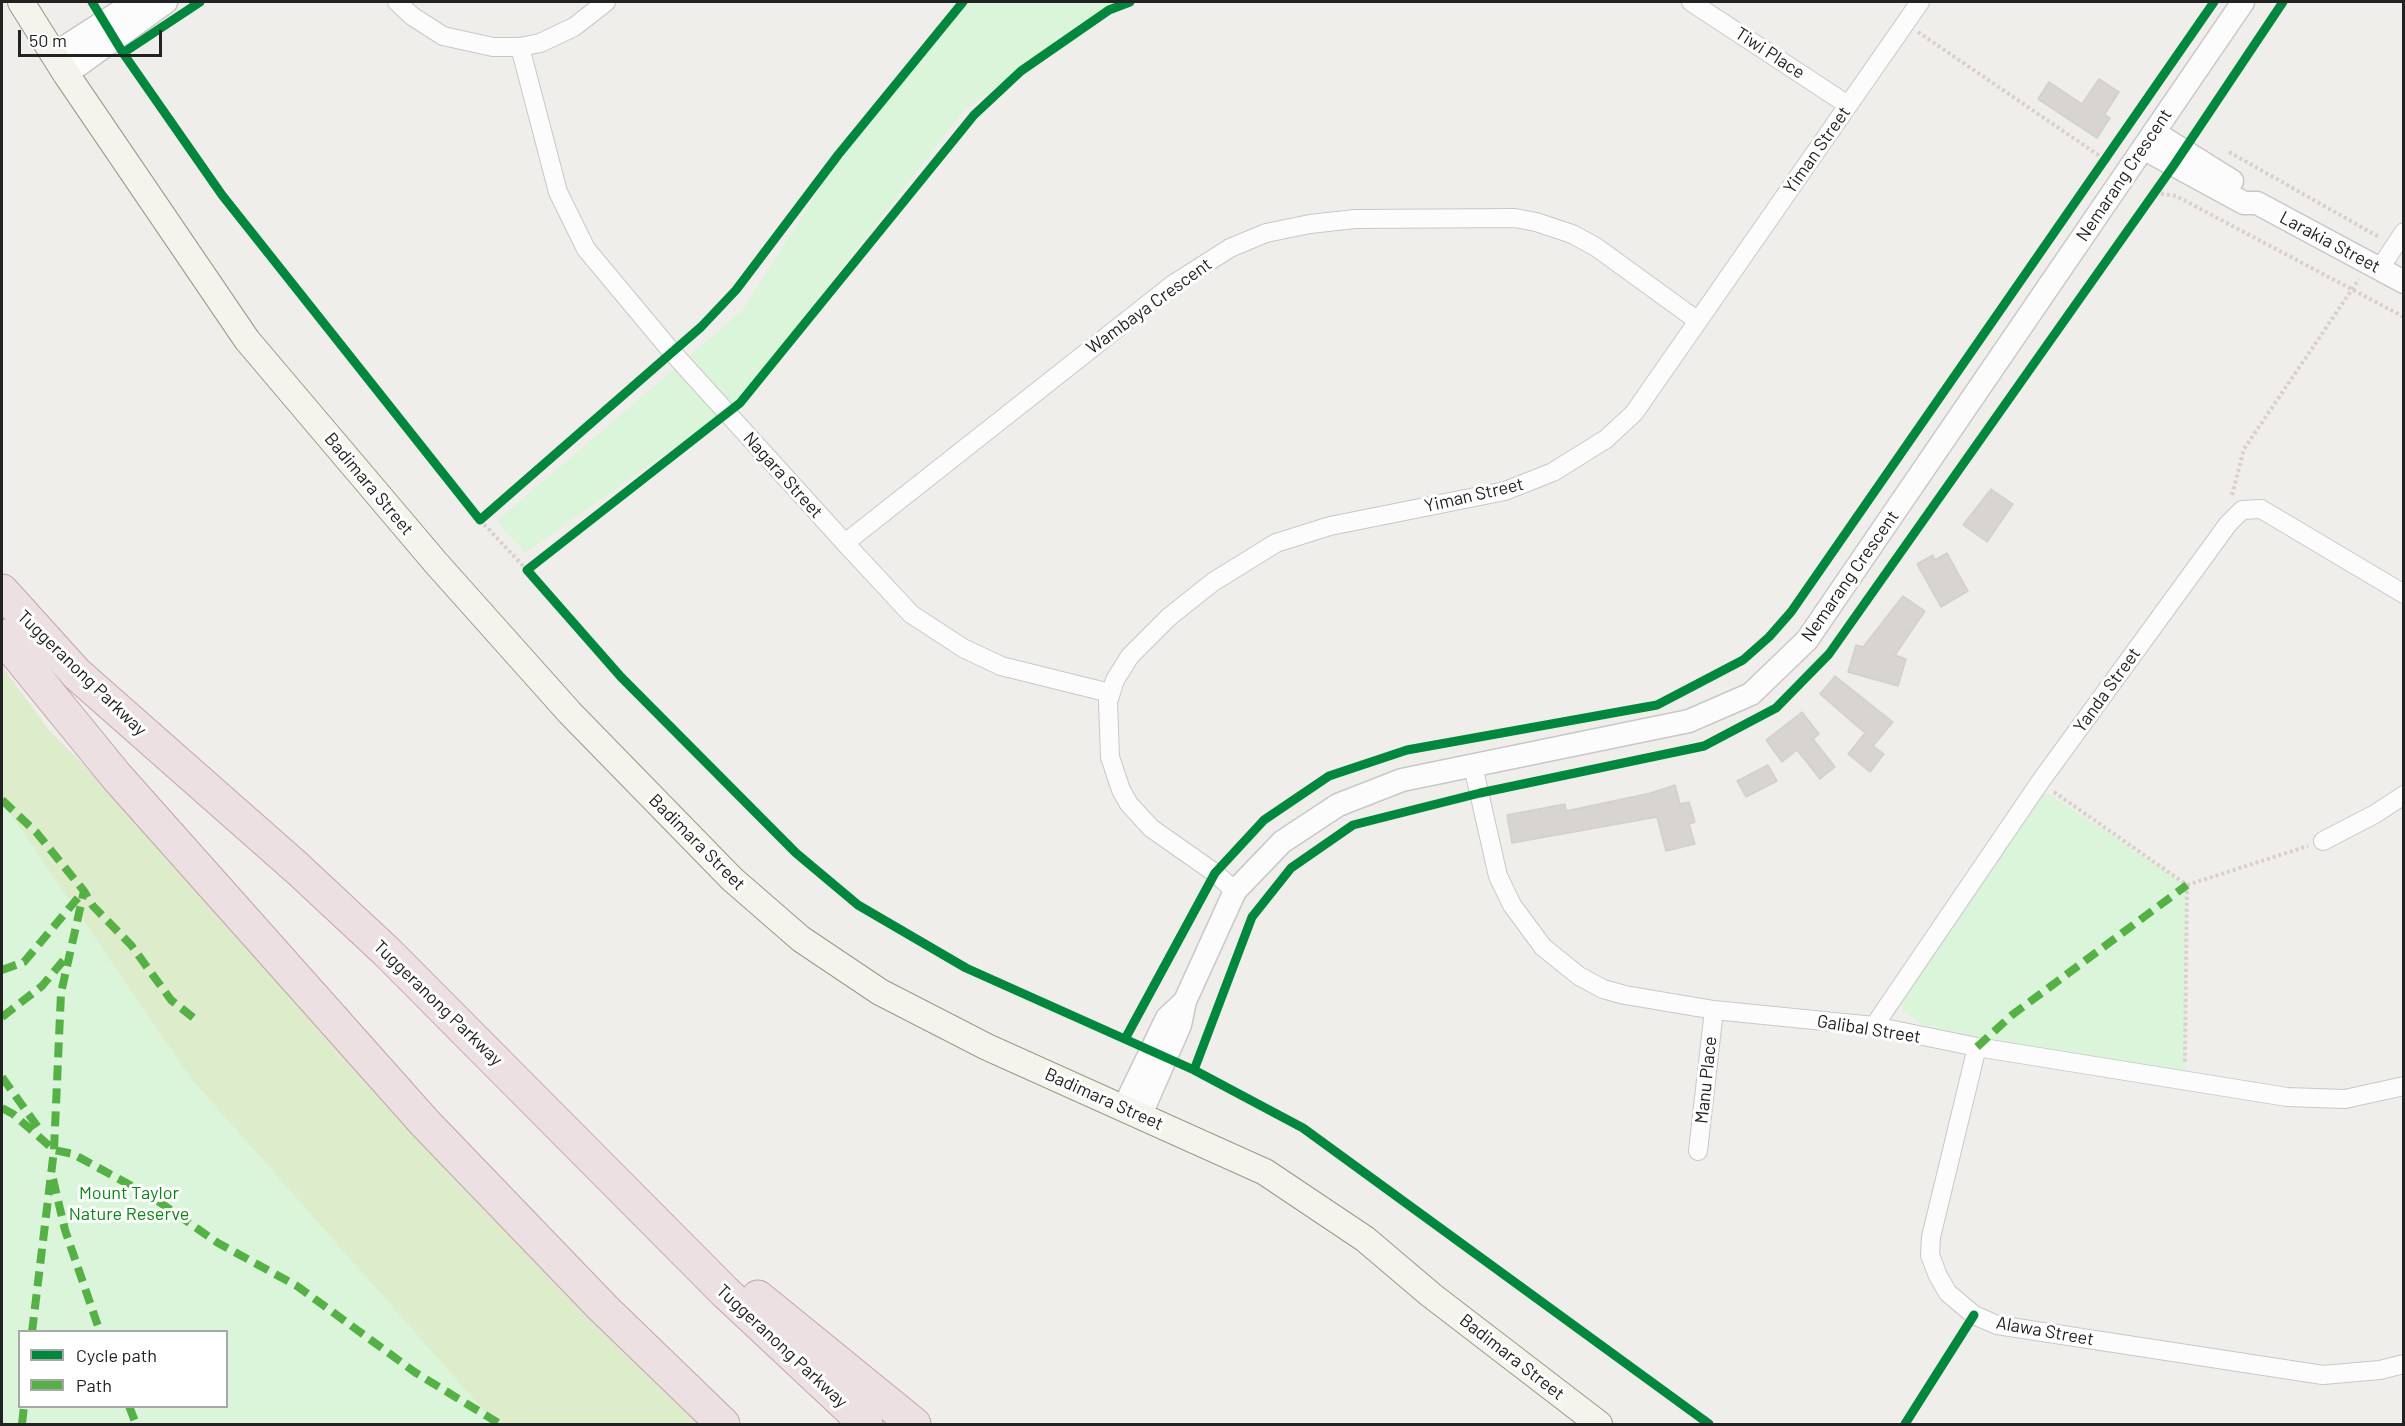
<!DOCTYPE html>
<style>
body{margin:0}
#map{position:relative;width:2405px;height:1426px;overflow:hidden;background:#f0eeeb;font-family:Barlow,sans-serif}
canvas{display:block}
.frame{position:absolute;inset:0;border:3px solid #222;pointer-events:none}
.legend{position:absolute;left:18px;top:1330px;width:210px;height:78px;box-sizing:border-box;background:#fff;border:2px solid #a7a7a7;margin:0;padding:8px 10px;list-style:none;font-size:18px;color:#222}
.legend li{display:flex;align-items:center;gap:12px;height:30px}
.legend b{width:30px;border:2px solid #a7a7a7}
.scale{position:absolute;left:18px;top:30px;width:144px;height:27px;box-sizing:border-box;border:3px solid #222;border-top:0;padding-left:8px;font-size:18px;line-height:21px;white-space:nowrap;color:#222;-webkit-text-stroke:4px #fff;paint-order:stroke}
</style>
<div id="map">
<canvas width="2405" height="1426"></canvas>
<div class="frame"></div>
<ul class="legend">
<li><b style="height:8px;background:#00873e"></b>Cycle path</li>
<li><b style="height:8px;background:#55b145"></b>Path</li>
</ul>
<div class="scale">50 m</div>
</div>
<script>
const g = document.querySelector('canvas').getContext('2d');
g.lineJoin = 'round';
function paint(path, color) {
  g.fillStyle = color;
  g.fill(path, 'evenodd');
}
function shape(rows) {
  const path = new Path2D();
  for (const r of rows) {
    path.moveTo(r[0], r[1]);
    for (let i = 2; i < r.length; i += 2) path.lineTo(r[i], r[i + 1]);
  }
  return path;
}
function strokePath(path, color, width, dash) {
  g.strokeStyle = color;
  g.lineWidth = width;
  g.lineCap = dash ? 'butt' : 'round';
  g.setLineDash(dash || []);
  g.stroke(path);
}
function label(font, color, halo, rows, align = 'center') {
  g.font = font + ' Barlow,sans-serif';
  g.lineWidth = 6;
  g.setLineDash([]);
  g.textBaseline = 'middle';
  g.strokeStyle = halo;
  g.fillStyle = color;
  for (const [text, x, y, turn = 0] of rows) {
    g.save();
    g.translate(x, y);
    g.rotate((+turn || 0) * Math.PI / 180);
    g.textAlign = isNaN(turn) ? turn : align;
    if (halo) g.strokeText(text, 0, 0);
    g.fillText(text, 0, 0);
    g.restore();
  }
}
paint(shape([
 [2,666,49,730,151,833,702,1424,2,1424],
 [20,1332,226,1332,226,1406,20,1406]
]), '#ddeccb');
paint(shape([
 [967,2,1115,2,964,110,738,402,525,553,497,521,743,310,839,158],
 [2041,789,2187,885,2185,1081,1923,1025,1902,1010,1902,992],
 [2,801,191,1078,496,1424,2,1424],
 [20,1332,226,1332,226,1406,20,1406]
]), '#daf5da');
const building = shape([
 [2099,79,2119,92,2105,114,2110,118,2097,138,2038,99,2049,82,2082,104,2099,79],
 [1991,489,2013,504,1987,542,1963,525,1991,489],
 [1947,553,1968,591,1941,607,1917,564,1933,555,1935,560,1947,553],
 [1903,596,1925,611,1895,655,1906,659,1898,686,1848,672,1856,645,1863,647,1903,596],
 [1835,676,1893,722,1873,746,1884,754,1870,772,1848,754,1865,733,1820,694,1835,676],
 [1802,712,1819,734,1813,739,1835,767,1820,779,1797,750,1782,762,1766,740,1802,712],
 [1768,765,1777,781,1746,797,1737,781,1768,765],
 [1675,785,1680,804,1689,802,1695,822,1689,824,1695,844,1666,851,1657,817,1512,843,1507,815,1565,804,1566,811,1651,793,1675,785]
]);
paint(building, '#d7d4d2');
strokePath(building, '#d3d0cc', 1.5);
const minor = shape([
 [397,2,412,16,443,36,493,47,520,47,540,43,574,27,606,2],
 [1691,2,1848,105],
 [520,47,558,192,586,249,672,352,845,543,911,614,963,648,1001,666,1110,693],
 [2380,268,2404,232],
 [845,543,1172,285,1230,248,1266,233,1310,224,1355,219,1515,218,1536,222,1572,234,1596,247,1698,321],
 [1473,766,1498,876,1512,905,1543,947,1579,976,1603,989,1625,995,1714,1010,1874,1026,1977,1047,2287,1097,2345,1099,2404,1086],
 [2323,841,2375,814,2404,795],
 [1235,891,1215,873,1151,828,1129,804,1121,790,1110,757,1108,702,1115,680,1130,656,1169,617,1213,582,1276,543,1330,526,1505,491,1553,472,1606,439,1634,413,1920,2],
 [1874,1026,2040,782,2228,524,2242,510,2261,509,2404,594],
 [1977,1047,1931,1237,1930,1255,1938,1276,1948,1293,1974,1315,1997,1325,2323,1375,2380,1370,2404,1364],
 [1698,1151,1714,1010]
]);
const tertiary = shape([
 [54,54,135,2],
 [66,74,166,2],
 [2154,132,2232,181],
 [2143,148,2244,203,2257,203,2404,282],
 [1124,1107,1167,1018,1184,1002],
 [1141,1114,1180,1025,1185,1001,1235,891,1282,842,1338,805,1402,780,1689,721,1751,694,1807,640,2243,2]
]);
const secondary = shape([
 [21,2,66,74,247,340,436,563,570,713,732,879,801,939,880,992,987,1047,1265,1172,1365,1239,1431,1295,1599,1424]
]);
const motorway = shape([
 [2,591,77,674,297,868,387,952,725,1292,866,1424],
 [2,636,117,777,425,1123,603,1308,723,1424],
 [758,1297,914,1424]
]);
strokePath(minor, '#c9c8c7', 20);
strokePath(tertiary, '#c9c8c7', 25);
strokePath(secondary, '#999a82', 28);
strokePath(motorway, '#c5a2ac', 35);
strokePath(shape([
 [1918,32,2110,163],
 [2229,152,2379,237],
 [2155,193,2176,196,2404,317],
 [2232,495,2244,449,2359,279],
 [480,520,527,570],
 [2054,792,2187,885,2185,1062],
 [2187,885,2308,846]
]), '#dccecd', 4, [3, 3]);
strokePath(minor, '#fdfcfc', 18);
strokePath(tertiary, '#fdfcfc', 22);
strokePath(secondary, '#f4f4ed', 26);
strokePath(motorway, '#ece0e2', 33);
strokePath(shape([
 [2,800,36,832,84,891,93,906,131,945,171,1000,195,1019],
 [2,970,24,962,82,893],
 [2,1017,42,986,68,955],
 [1977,1047,2012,1015,2187,885],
 [2,1077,42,1133],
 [2,1108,13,1114,54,1150,73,1154,152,1197,218,1243,297,1286,416,1373,500,1424],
 [53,1179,65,1230,100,1332],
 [32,1332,54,1150,61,993,84,891],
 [129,1406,136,1424],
 [22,1424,24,1406]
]), '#55b145', 8, [15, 8]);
strokePath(shape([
 [92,2,123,53,222,195,480,520,701,327,736,290,838,155,963,2],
 [1130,2,1109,10,1021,71,974,115,740,403,527,570,621,677,796,853,858,905,966,968,1194,1070,1303,1128,1709,1424],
 [123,53,200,2],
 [1125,1039,1215,873,1264,820,1329,776,1407,750,1657,705,1743,660,1769,637,1791,612,2214,2],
 [1194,1070,1252,917,1291,868,1353,825,1480,793,1704,746,1776,708,1829,654,2174,165,2283,2],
 [1905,1424,1974,1315]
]), '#00873e', 9);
label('18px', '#222', '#fff', [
 ["Tiwi Place",1770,53,33],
 ["Yiman Street",1817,150,-55],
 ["Nemarang Crescent",2124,175,-56],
 ["Larakia Street",2330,242,28],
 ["Wambaya Crescent",1149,306,-36],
 ["Nagara Street",783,475,48],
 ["Badimara Street",369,484,50],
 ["Yiman Street",1474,495,-13],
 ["Nemarang Crescent",1850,576,-55],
 ["Tuggeranong Parkway",82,673,44],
 ["Yanda Street",2107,690,-54],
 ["Badimara Street",697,842,45],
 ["Tuggeranong Parkway",438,1003,44],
 ["Galibal Street",1869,1029,9],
 ["Manu Place",1706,1080,-84],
 ["Badimara Street",1104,1099,24],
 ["Alawa Street",2045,1331,10],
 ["Tuggeranong Parkway",782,1346,43],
 ["Badimara Street",1512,1357,38]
]);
label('18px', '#0c8416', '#fff', [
 ["Mount Taylor",129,1193],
 ["Nature Reserve",129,1214]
]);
</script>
